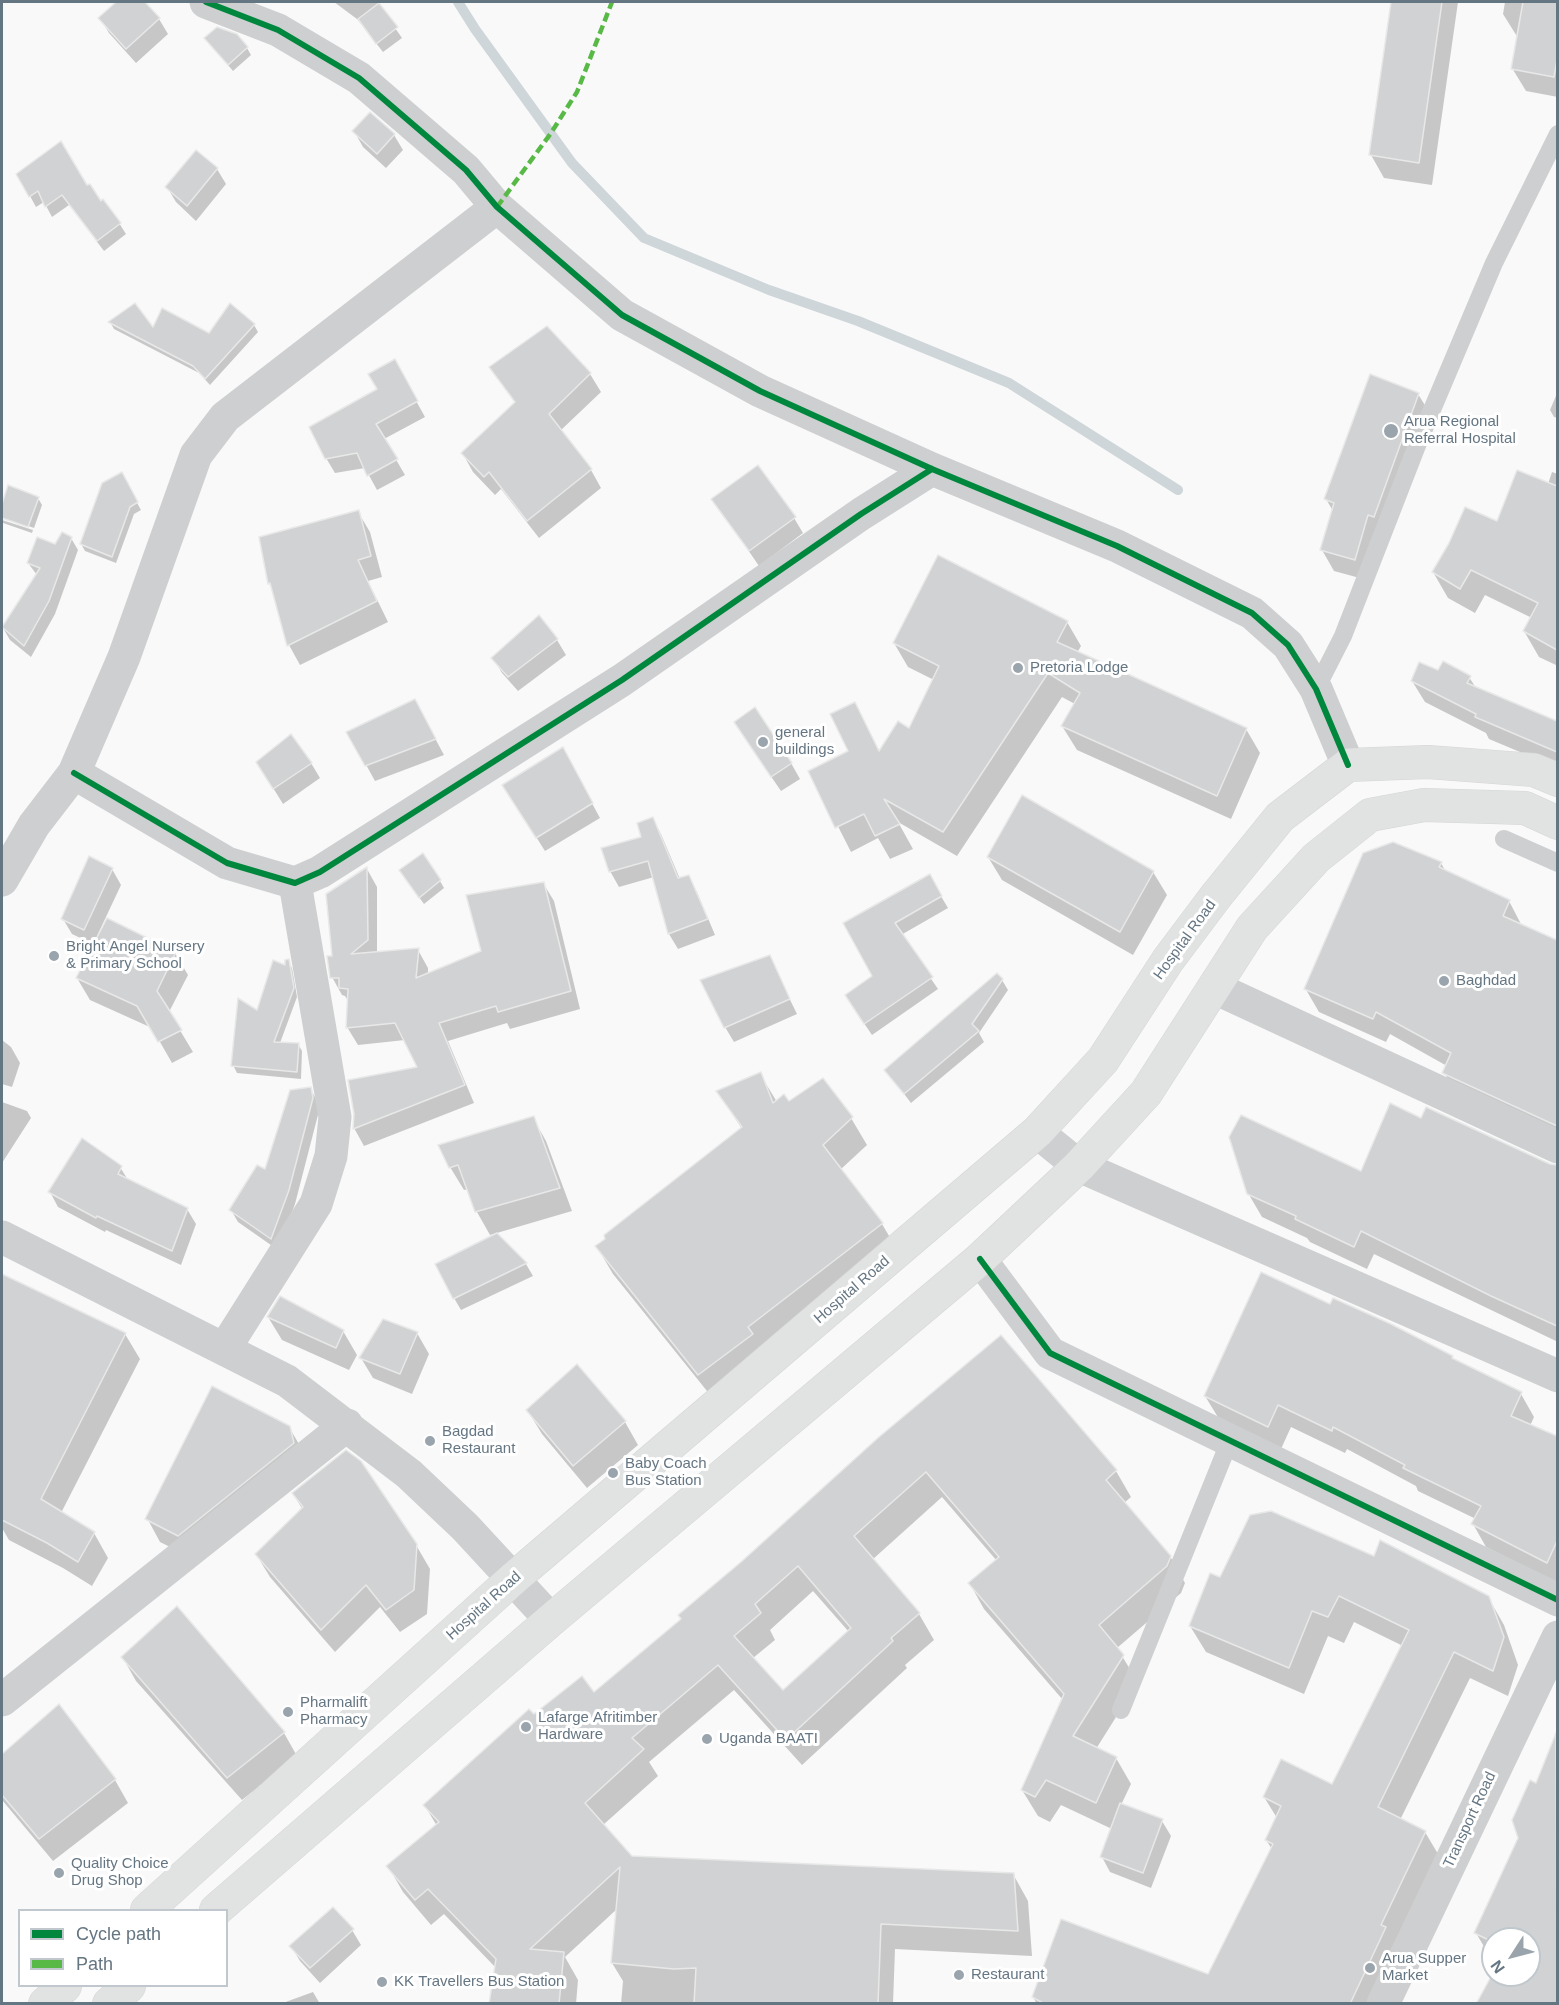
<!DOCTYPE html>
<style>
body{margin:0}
#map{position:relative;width:1559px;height:2005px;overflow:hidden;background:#f9f9f9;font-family:Arial,sans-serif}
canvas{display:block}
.frame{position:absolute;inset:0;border:3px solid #657683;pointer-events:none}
.legend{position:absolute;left:18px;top:1909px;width:210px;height:78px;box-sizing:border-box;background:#fff;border:2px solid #c1c8cd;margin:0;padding:8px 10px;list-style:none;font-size:18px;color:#657683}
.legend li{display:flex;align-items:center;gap:12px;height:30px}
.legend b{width:30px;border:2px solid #c1c8cd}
.north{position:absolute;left:1481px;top:1927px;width:60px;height:60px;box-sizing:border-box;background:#fff;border:2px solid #c1c8cd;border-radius:50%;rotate:234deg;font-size:16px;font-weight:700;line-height:24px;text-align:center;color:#657683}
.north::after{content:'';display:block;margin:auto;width:21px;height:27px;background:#99a4ac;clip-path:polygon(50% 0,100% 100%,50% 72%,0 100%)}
</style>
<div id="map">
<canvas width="1559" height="2005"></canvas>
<div class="frame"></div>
<ul class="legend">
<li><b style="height:8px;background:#00873e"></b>Cycle path</li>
<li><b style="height:8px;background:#58b947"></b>Path</li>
</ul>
<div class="north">N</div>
</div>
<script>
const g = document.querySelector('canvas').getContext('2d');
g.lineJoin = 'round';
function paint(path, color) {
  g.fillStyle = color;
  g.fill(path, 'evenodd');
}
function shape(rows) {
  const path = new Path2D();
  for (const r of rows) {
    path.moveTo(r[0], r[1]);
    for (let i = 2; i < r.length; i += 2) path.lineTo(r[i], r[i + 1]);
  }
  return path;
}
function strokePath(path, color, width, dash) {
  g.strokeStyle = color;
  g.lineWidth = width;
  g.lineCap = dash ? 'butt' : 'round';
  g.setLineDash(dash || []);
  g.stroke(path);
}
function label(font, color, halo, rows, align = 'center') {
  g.font = font + ' Arial,sans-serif';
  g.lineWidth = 6;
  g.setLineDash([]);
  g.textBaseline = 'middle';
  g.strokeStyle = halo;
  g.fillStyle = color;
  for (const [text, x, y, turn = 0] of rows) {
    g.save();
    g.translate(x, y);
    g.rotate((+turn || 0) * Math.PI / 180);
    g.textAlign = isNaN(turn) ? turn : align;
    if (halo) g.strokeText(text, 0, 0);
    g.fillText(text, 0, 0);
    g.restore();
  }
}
paint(shape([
 [118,2,143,2,159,19,168,34,136,63,109,33,100,18],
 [334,2,377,2,402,38,383,52,357,19],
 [1392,2,1458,2,1432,185,1384,178,1371,155],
 [1505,2,1558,2,1558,97,1526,91,1512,68,1518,38,1503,14],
 [211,45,247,48,251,55,233,71],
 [370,114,394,135,403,150,386,168,363,147,354,131],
 [217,169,226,184,196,221,176,202,167,187],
 [18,174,101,203,119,223,126,234,104,251,69,205,52,217,44,202,36,207],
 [110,322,153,330,209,335,254,325,258,332,210,385,199,373,114,329],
 [394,361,425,417,384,439,405,475,377,490,365,468,335,473,326,458,379,390],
 [491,367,590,374,601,392,560,431,591,470,601,488,539,538,501,489,495,495,473,472,463,454,515,403],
 [1558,391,1558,418,1554,417,1550,410],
 [1418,394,1431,415,1367,580,1334,571,1322,550,1333,511,1326,499],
 [1552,472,1558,474,1558,666,1539,657,1524,631,1532,618,1485,595,1475,613,1448,598,1433,572,1548,484],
 [121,474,141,510,134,514,116,563,85,551,81,544],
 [9,487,38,498,42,505,34,528,2,517,2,520,33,530,32,533,3,523,2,521,2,508],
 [713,499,794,518,803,533,759,566],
 [358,512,370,532,382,577,368,581,388,622,300,665,289,645,273,591,269,583],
 [71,538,78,550,55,614,31,657,10,640,3,628,37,575,28,563,56,545],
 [539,617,557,640,566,655,518,691,502,673,493,658],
 [1067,622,1081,646,1077,653,1246,729,1260,753,1231,819,1077,750,1062,726,1075,704,1062,697,957,856,898,822,913,849,890,859,878,838,851,852,810,771,850,752,855,704,880,752,909,730,934,680,908,667,894,643],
 [1439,672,1469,677,1476,688,1558,722,1558,768,1489,739,1486,733,1425,702,1412,681],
 [423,716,444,755,375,781,348,732],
 [744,737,791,763,800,779,781,791],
 [311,763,320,778,283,804,267,778],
 [570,763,600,818,545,851,512,799],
 [653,819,661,834,680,879,689,877,697,892,715,935,678,949,669,934,654,877,619,887,610,871,643,838],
 [988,857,1153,872,1167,895,1133,955,1002,880],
 [1441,863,1446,872,1509,901,1522,926,1558,941,1558,1142,1457,1096,1444,1072,1447,1066,1390,1034,1386,1042,1319,1012,1305,988],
 [112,869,121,885,97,936,175,953,188,975,169,1012,193,1052,172,1063,152,1028,90,1000,77,978,95,945,72,934,63,919],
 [367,869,377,887,377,953,418,950,428,968,428,974,483,952,543,883,554,901,580,1009,510,1029,507,1023,448,1041,474,1103,364,1146,354,1128,419,1068,405,1040,358,1045,347,1027,349,1002,345,996,342,995,332,977,334,957],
 [929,876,948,908,901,935,938,989,872,1035,853,1007,874,977,845,924],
 [405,878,440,881,444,888,424,904],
 [769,957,797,1014,734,1042,725,1027],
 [288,961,292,968,297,997,280,1043,298,1044,302,1051,301,1079,237,1073,233,1065,258,1013],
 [1002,980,1008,990,979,1033,984,1042,911,1103,886,1070],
 [2,1040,11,1047,20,1063,12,1087,2,1084],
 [760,1074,777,1102,851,1118,867,1145,840,1170,882,1224,898,1251,715,1401,613,1274,597,1247,742,1129,718,1092],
 [310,1088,317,1101,319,1111,295,1204,278,1250,238,1222,231,1210,266,1171],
 [2,1102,27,1111,31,1118,2,1163],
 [533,1118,546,1141,572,1211,490,1235,477,1212,468,1189,464,1190,450,1167],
 [1422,1120,1558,1167,1558,1342,1374,1254,1367,1269,1310,1242,1307,1238,1262,1217,1248,1193,1362,1173],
 [120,1167,128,1180,187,1209,196,1224,181,1265,106,1230,105,1232,58,1207,50,1192],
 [496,1235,526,1264,533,1276,461,1310,454,1298],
 [2,1276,125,1334,140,1359,61,1513,94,1533,108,1558,92,1586,63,1568,9,1540,2,1528,2,1492,8,1471,2,1468],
 [268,1317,343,1331,357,1355,349,1370,282,1340],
 [417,1333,429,1354,412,1394,373,1378,361,1358],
 [1001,1337,1116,1471,1131,1497,1124,1503,1170,1556,1185,1583,1181,1593,1117,1648,1138,1682,1096,1749,1116,1758,1131,1784,1121,1805,1162,1821,1171,1836,1151,1888,1110,1872,1102,1857,1112,1829,1061,1805,1050,1822,1038,1816,1022,1790,1063,1700,984,1609,970,1584,997,1561,942,1497,872,1560,919,1614,934,1640,905,1665,907,1668,802,1765,734,1690,649,1762,658,1776,603,1825,632,1857,1013,1874,1028,1901,1032,1956,895,1949,893,2004,621,2004,623,1981,612,1963,617,1909,565,1957,578,1980,576,2004,491,2004,496,1968,444,1914,431,1925,403,1892,388,1866,437,1826,425,1806,534,1716,594,1694,682,1620],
 [813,1591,849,1632,783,1692,753,1658,775,1640,770,1630],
 [1453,1360,1521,1394,1534,1417,1530,1426,1558,1438,1558,1584,1486,1547,1473,1524,1476,1519,1418,1491,1416,1486,1347,1449,1345,1453,1291,1427,1281,1449,1219,1419,1205,1396],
 [528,1411,625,1422,638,1445,587,1488,542,1434],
 [289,1427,303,1451,192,1558,160,1542,147,1518],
 [293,1494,416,1545,430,1569,427,1614,400,1632,380,1607,335,1652,270,1577,256,1554,303,1510],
 [1375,1558,1488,1597,1504,1625,1518,1665,1508,1696,1470,1678,1400,1820,1425,1832,1441,1859,1378,2004,1037,2004,1033,1997,1209,1976,1272,1849,1266,1840,1277,1818,1264,1797,1333,1786,1403,1646,1354,1622,1344,1643,1328,1636,1304,1694,1206,1652,1190,1626,1220,1579],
 [177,1608,284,1733,297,1756,242,1800,136,1681,123,1658],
 [59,1706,115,1780,128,1803,53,1861,2,1800,2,1756],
 [1558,1734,1558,2004,1478,2004,1493,1975,1529,1975,1529,1939,1493,1939,1493,1957,1489,1955,1476,1933,1520,1838,1537,1785],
 [352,1930,361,1945,320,1983,300,1961,291,1946],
 [313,1992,320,2004,280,2004]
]), '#0003');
strokePath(shape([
 [458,2,475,29,572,163,644,238,769,290,858,321,1009,383,1178,490]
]), '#ced6d9', 10);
const building = shape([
 [116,2,145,2,160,18,126,49,98,18,116,2],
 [1391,2,1442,2,1419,163,1369,155,1391,2],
 [1523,2,1557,2,1557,60,1554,77,1511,69,1523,2],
 [379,3,398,27,376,44,358,19,379,3],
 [217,27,237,34,248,47,228,65,204,38,217,27],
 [370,112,395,134,377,154,352,131,370,112],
 [61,141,87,185,90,184,101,201,103,199,121,223,97,241,62,195,45,207,38,191,29,197,16,174,61,141],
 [196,150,218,168,187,206,165,187,196,150],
 [135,303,153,327,162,308,209,333,230,303,255,324,205,379,193,366,108,322,135,303],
 [547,326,591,373,549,414,592,469,527,521,489,472,484,477,461,453,515,402,489,367,547,326],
 [395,359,418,401,376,424,398,459,367,476,357,453,325,459,309,427,377,389,368,374,395,359],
 [1370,374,1419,393,1374,517,1368,515,1355,560,1320,550,1334,503,1324,499,1370,374],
 [758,465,796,517,749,551,711,499,758,465],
 [1517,470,1557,486,1557,650,1523,631,1538,603,1471,570,1460,589,1432,572,1449,543,1465,507,1497,521,1517,470],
 [122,472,138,502,130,507,112,557,80,544,102,483,122,472],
 [8,485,39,497,28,527,2,518,2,504,8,485],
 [359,510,371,556,358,560,377,601,287,646,270,583,268,584,259,537,359,510],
 [62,532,72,537,49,601,24,646,2,627,40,568,27,563,37,537,55,544,62,532],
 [938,555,1068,621,1057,642,1247,728,1217,796,1061,726,1080,693,1048,673,943,832,884,799,900,824,875,836,864,814,835,828,808,771,848,751,830,714,855,702,879,751,898,721,909,728,939,666,893,643,938,555],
 [539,615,558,639,508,677,491,658,539,615],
 [1443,661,1471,676,1467,683,1557,721,1557,752,1475,717,1476,714,1411,681,1419,662,1438,670,1443,661],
 [415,699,436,739,365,766,346,732,415,699],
 [755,707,792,763,771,777,734,722,755,707],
 [291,734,312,763,273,789,256,762,291,734],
 [563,747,593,803,536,838,502,785,563,747],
 [1022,795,1154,871,1120,932,987,857,1022,795],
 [653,817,678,878,689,875,708,919,668,934,648,861,609,872,601,848,641,837,637,823,653,817],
 [1393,842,1442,862,1439,867,1510,900,1503,916,1557,940,1557,1126,1442,1073,1451,1053,1376,1012,1373,1019,1304,989,1363,853,1393,842],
 [423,853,441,880,419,898,399,870,423,853],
 [89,856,113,868,84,930,61,919,89,856],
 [367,867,368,940,351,954,419,948,416,978,481,951,466,895,544,882,571,991,498,1012,496,1006,439,1023,465,1085,353,1129,354,1114,348,1080,417,1067,395,1023,346,1028,348,989,339,988,339,978,330,978,327,956,332,956,326,894,367,867],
 [930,874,942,896,895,923,933,977,864,1024,845,995,872,976,843,923,930,874],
 [107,918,176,952,157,991,182,1030,158,1042,137,1006,76,978,107,918],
 [770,955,790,999,724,1028,700,980,770,955],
 [289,959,294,988,274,1042,299,1043,297,1072,231,1066,238,998,257,1010,273,960,285,965,285,960,289,959],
 [997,973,1003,979,972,1024,979,1031,904,1094,884,1070,997,973],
 [761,1072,773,1103,784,1094,789,1101,823,1078,853,1117,823,1145,883,1223,748,1327,753,1334,698,1375,595,1246,605,1239,604,1235,742,1127,716,1091,761,1072],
 [311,1087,313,1098,289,1190,271,1239,229,1210,257,1165,265,1169,290,1090,311,1087],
 [1390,1103,1421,1118,1426,1107,1550,1164,1557,1165,1557,1326,1491,1296,1361,1231,1354,1247,1295,1219,1296,1216,1247,1194,1229,1137,1241,1115,1361,1171,1390,1103],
 [534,1116,560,1188,475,1212,458,1165,449,1168,438,1145,534,1116],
 [82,1138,122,1166,118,1174,188,1208,172,1251,97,1216,96,1218,48,1192,82,1138],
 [497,1233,527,1263,453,1299,435,1264,497,1233],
 [1261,1272,1330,1304,1333,1298,1391,1324,1453,1356,1452,1358,1522,1392,1511,1416,1557,1436,1557,1541,1547,1563,1471,1524,1481,1506,1403,1468,1405,1465,1333,1427,1332,1431,1278,1405,1268,1427,1204,1396,1261,1272],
 [2,1274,126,1333,41,1499,95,1532,78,1562,47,1543,2,1520,2,1274],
 [280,1296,344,1330,336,1348,267,1317,280,1296],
 [383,1319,418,1332,400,1374,359,1358,383,1319],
 [1001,1335,1117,1470,1106,1480,1171,1556,1167,1566,1099,1625,1124,1655,1073,1736,1117,1757,1096,1803,1046,1780,1035,1797,1021,1790,1064,1694,968,1583,999,1557,926,1472,854,1536,920,1613,891,1638,893,1641,786,1740,718,1665,632,1738,644,1749,585,1803,632,1856,1014,1873,1018,1931,881,1924,878,2004,694,2004,696,1968,674,1969,611,1963,620,1867,530,1949,564,1952,559,2004,489,2004,496,1959,428,1889,415,1900,386,1866,439,1822,423,1805,529,1709,534,1714,582,1676,594,1692,681,1619,678,1615,741,1562,879,1437,1001,1335],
 [798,1566,851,1628,783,1690,734,1636,761,1613,755,1604,798,1566],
 [577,1364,626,1421,573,1466,526,1410,577,1364],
 [212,1386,290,1426,294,1443,178,1536,145,1519,212,1386],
 [346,1450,361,1461,417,1544,414,1590,386,1610,366,1585,321,1630,255,1554,303,1507,292,1493,346,1450],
 [1271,1511,1374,1556,1380,1540,1489,1596,1504,1637,1493,1671,1454,1652,1378,1807,1426,1831,1381,1925,1386,1927,1350,2004,1045,2004,1032,1997,1061,1919,1208,1974,1273,1844,1265,1840,1281,1806,1263,1797,1281,1759,1332,1784,1409,1630,1339,1596,1328,1617,1312,1611,1289,1668,1189,1626,1210,1573,1220,1577,1250,1515,1271,1511],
 [177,1606,285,1732,227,1778,121,1657,177,1606],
 [59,1704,116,1779,39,1839,2,1795,2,1754,59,1704],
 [1556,1733,1557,2004,1476,2004,1493,1973,1493,1975,1529,1975,1529,1939,1493,1939,1493,1942,1474,1933,1518,1838,1512,1820,1530,1780,1536,1783,1556,1733],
 [1120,1803,1163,1819,1143,1873,1100,1857,1120,1803],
 [333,1907,354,1929,310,1968,289,1946,333,1907]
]);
paint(building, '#d0d2d3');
strokePath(building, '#e8e8e8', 1.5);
const secondary = shape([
 [147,1910,514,1578,1037,1132,1103,1060,1168,960,1216,896,1280,817,1348,765,1428,762,1534,770,1558,780],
 [216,1910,551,1620,980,1259,1079,1166,1146,1093,1252,928,1316,858,1370,815,1424,805,1525,808,1558,823],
 [45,2004,65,1986],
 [109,2004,129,1986]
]);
strokePath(secondary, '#d5d6d7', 34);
strokePath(shape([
 [1316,689,1343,636,1418,443,1494,263,1558,134],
 [1504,839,1558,863],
 [1121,1710,1230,1440]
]), '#cecfd0', 18);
strokePath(shape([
 [206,2,278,30,359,78,466,170,497,207,622,315,760,391,932,469,1117,546,1252,613,1288,645,1316,689,1348,765],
 [74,773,227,863,295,883,320,872,622,680,861,514,932,469],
 [2,880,34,825,74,773,124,657,196,455,225,417,497,207],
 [1215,988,1558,1147],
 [1037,1132,1079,1166,1558,1376],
 [2,1237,287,1381,409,1474,465,1527,551,1620],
 [980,1259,1050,1353,1558,1600],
 [225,1348,316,1204,331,1156,335,1117,295,883],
 [2,1700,347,1425],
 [1383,2004,1558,1637]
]), '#cecfd0', 33);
strokePath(secondary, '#e1e2e2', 33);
strokePath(shape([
 [497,207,551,133,577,92,612,2]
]), '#58b947', 4.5, [9, 4.5]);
strokePath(shape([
 [206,2,278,30,359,78,466,170,497,207,622,315,760,391,932,469,1117,546,1252,613,1288,645,1316,689,1348,765],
 [74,773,227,863,295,883,320,872,622,680,861,514,932,469],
 [980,1259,1050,1353,1558,1600]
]), '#00873e', 6);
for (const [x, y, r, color] of [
 [1391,431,8,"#99a4ac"],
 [1018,668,6,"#99a4ac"],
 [763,742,6,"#99a4ac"],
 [54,956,6,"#99a4ac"],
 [1444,981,6,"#99a4ac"],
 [430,1441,6,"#99a4ac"],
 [613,1473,6,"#99a4ac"],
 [288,1712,6,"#99a4ac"],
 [526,1727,6,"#99a4ac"],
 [707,1739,6,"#99a4ac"],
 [59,1873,6,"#99a4ac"],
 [1370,1968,6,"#99a4ac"],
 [959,1975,6,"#99a4ac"],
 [382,1982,6,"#99a4ac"]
]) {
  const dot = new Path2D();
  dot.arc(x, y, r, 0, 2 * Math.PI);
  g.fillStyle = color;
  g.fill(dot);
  strokePath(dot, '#fff', 2);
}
label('15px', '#657683', '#fff', [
 ["Arua Regional",1404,422],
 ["Referral Hospital",1404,439],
 ["Pretoria Lodge",1030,668],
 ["general",775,733],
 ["buildings",775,750],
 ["Bright Angel Nursery",66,947],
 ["& Primary School",66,964],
 ["Baghdad",1456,981],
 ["Bagdad",442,1432],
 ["Restaurant",442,1449],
 ["Baby Coach",625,1464],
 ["Bus Station",625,1481],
 ["Pharmalift",300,1703],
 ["Pharmacy",300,1720],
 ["Lafarge Afritimber",538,1718],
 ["Hardware",538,1735],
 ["Uganda BAATI",719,1739],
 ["Quality Choice",71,1864],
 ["Drug Shop",71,1881],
 ["Arua Supper",1382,1959],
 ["Market",1382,1976],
 ["Restaurant",971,1975],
 ["KK Travellers Bus Station",394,1982]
], 'left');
label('15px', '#657683', '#fff', [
 ["Hospital Road",1185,940,-54],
 ["Hospital Road",852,1290,-41],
 ["Hospital Road",484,1606,-42],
 ["Transport Road",1470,1820,-65]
]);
</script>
